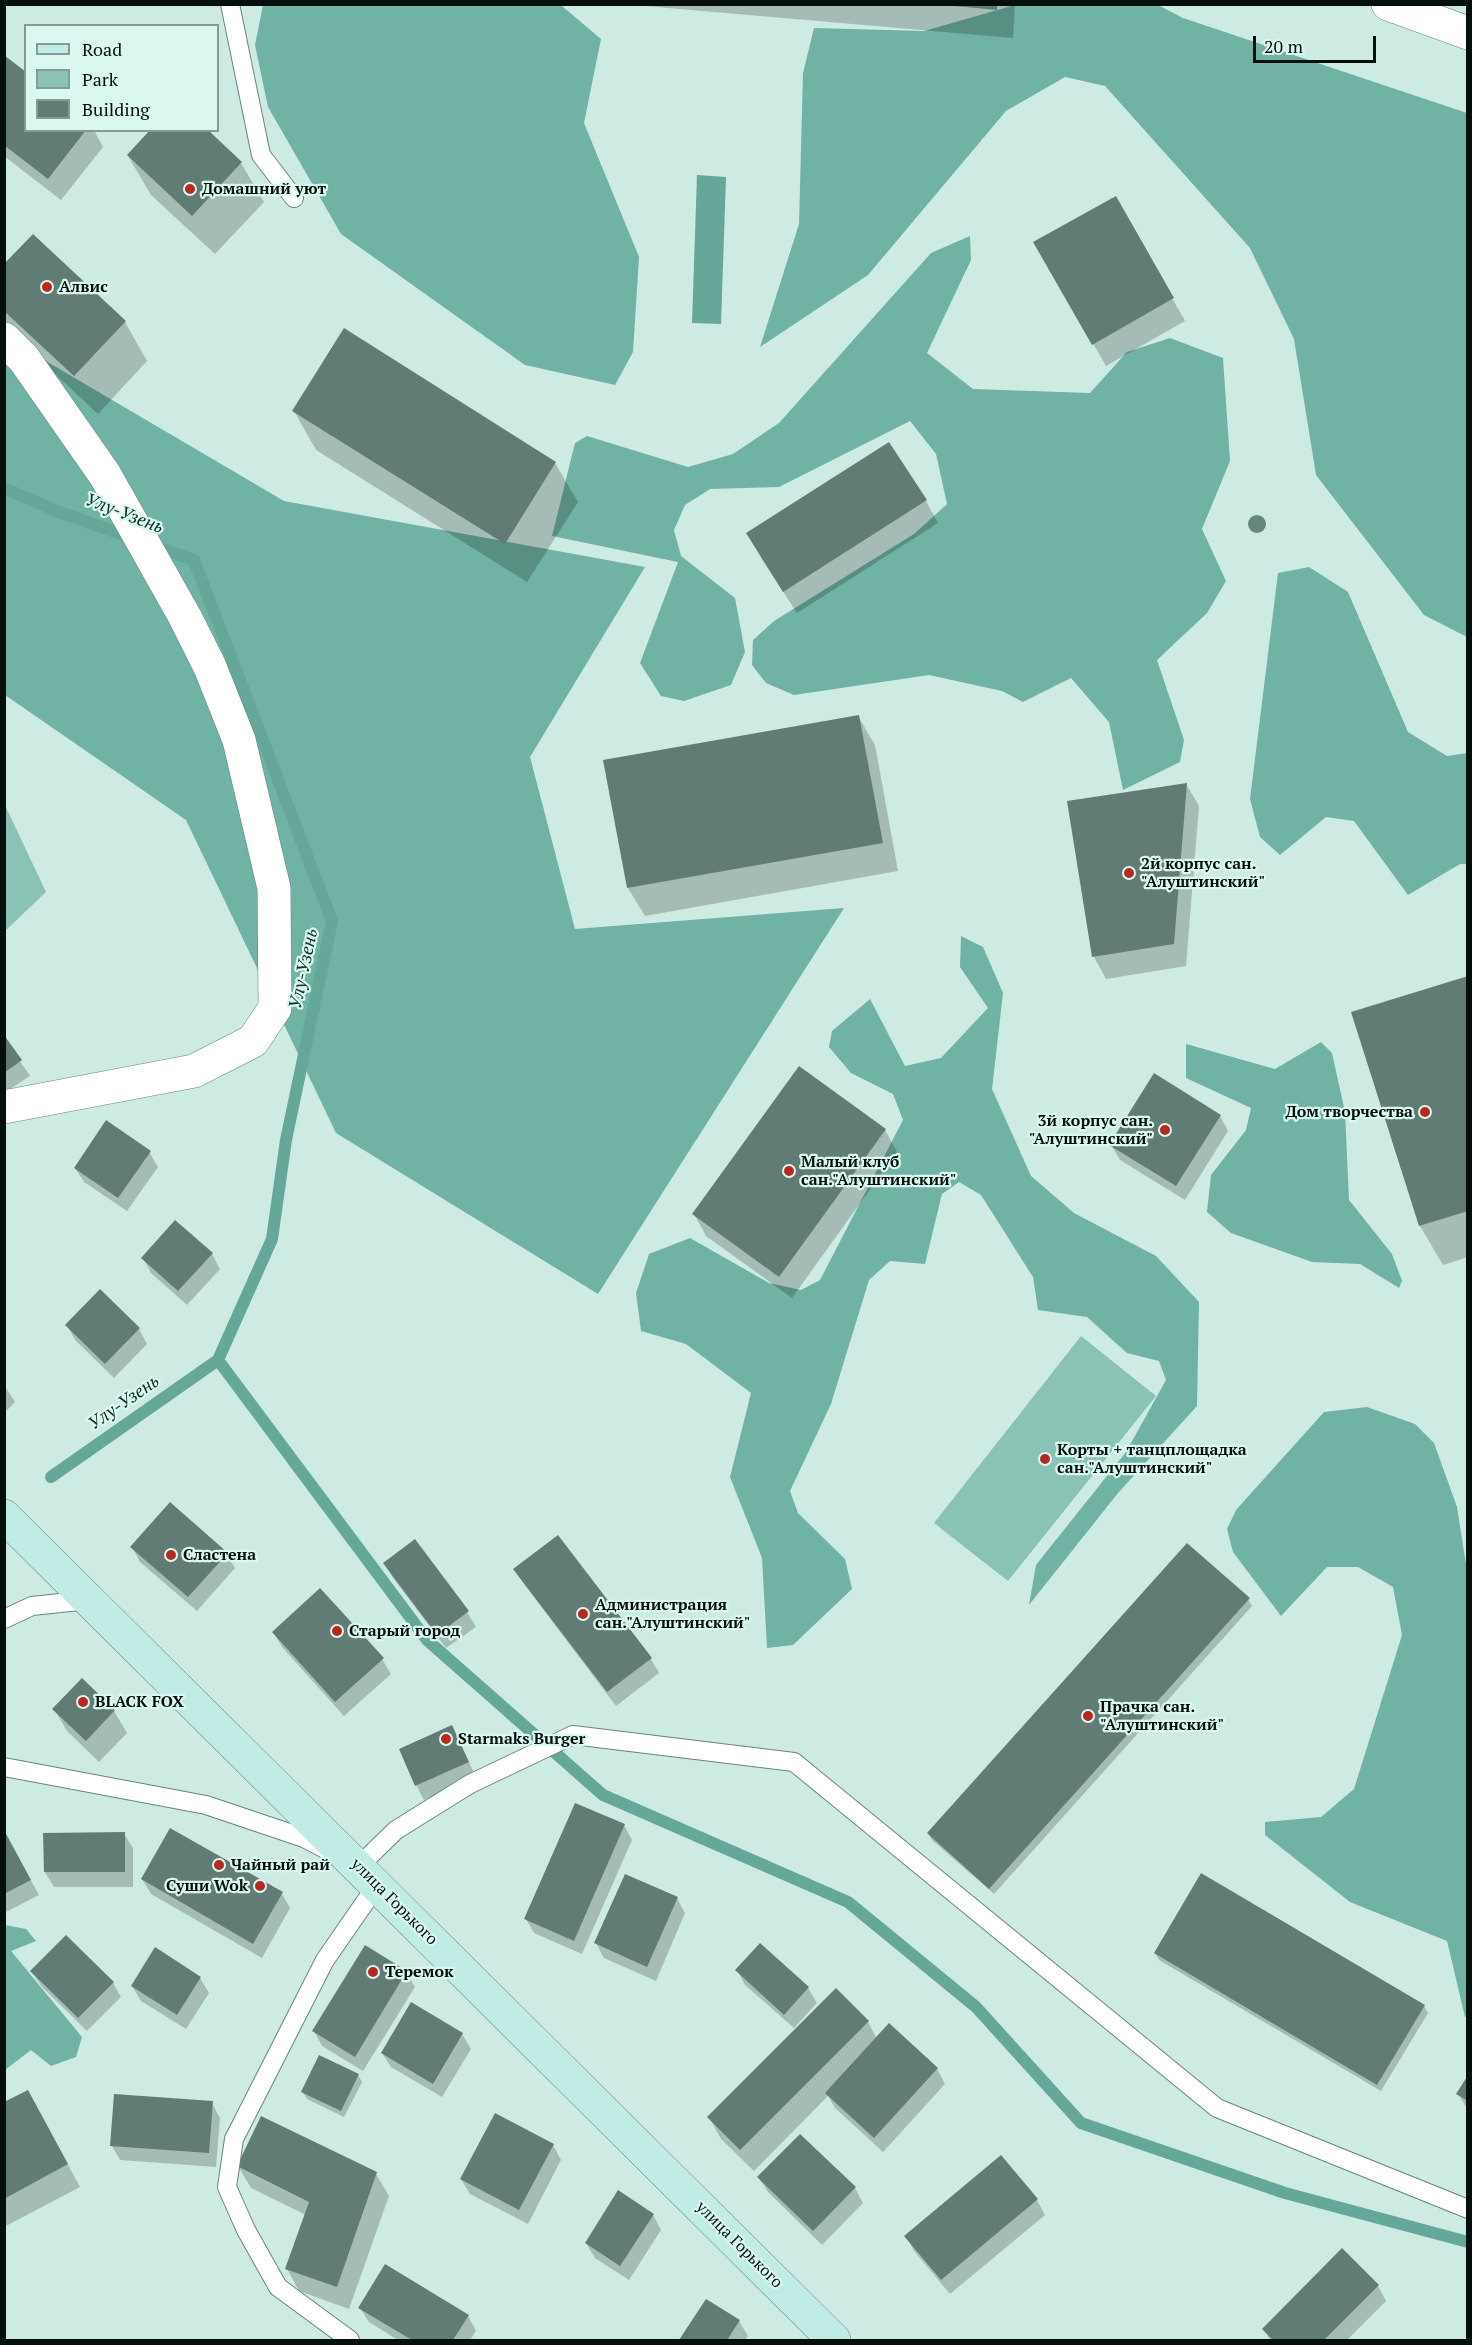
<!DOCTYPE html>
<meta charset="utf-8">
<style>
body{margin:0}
#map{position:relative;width:1472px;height:2345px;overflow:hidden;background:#ceebe3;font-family:"PT Serif",serif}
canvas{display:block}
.frame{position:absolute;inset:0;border:6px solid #050f0c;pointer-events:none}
.legend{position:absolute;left:24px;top:24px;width:195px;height:108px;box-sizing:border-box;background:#dbf8f0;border:2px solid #859b95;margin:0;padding:8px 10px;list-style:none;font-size:18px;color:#050f0c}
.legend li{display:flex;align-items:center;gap:12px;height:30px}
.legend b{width:30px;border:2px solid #859b95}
.scale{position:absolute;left:1253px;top:36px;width:123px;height:27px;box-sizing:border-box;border:3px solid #050f0c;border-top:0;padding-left:8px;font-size:18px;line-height:21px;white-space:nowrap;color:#050f0c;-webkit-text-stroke:4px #dbf8f0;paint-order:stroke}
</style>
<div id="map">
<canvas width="1472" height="2345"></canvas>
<div class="frame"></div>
<ul class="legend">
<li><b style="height:8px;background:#c0ece5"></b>Road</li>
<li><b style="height:16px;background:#8ac2b5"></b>Park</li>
<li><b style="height:16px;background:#617c75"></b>Building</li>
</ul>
<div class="scale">20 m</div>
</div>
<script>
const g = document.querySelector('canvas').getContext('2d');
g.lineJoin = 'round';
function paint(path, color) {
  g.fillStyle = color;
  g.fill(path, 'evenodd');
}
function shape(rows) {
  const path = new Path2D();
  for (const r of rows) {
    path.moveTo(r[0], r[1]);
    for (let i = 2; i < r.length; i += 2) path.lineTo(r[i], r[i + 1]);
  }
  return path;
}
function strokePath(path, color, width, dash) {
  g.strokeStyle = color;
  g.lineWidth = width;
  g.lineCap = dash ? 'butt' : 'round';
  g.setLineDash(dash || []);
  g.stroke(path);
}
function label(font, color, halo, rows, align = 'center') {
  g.font = font + ' "PT Serif",serif';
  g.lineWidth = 4.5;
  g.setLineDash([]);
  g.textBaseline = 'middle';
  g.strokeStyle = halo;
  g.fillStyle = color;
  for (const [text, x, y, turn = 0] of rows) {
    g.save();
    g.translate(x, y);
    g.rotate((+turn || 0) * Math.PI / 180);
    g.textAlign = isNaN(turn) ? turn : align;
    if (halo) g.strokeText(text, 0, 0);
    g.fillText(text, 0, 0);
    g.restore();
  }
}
paint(shape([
 [4,803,46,892,5,931,4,931],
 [1081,1336,1156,1396,1008,1581,934,1523]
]), '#8ac2b5');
paint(shape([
 [263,5,555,5,562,6,601,39,584,123,639,257,633,352,615,385,525,365,341,234,268,107,255,45],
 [1015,5,1158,5,1183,18,1467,113,1467,637,1424,615,1316,475,1294,339,1250,248,1105,86,1065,77,1006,111,868,275,760,347,799,224,803,73,814,28,924,31],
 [970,236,971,260,927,353,973,389,1090,393,1127,352,1170,338,1223,358,1230,461,1202,529,1226,581,1207,613,1157,660,1184,740,1180,762,1123,790,1109,722,1071,678,1023,702,1002,691,929,675,794,695,766,683,752,665,753,640,774,621,914,534,947,504,936,454,910,421,779,487,710,489,685,505,674,530,681,556,735,598,745,652,731,685,684,701,661,696,640,663,678,562,552,536,575,443,587,436,688,467,733,454,779,423,931,253],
 [5,337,284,501,645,567,530,757,575,929,844,908,598,1294,336,1133,186,820,5,695],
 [1309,567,1348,592,1408,732,1447,756,1467,753,1467,864,1460,864,1408,895,1354,821,1326,817,1280,855,1260,837,1250,799,1278,573],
 [961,936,983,947,1003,993,992,1089,1031,1176,1074,1213,1156,1256,1199,1302,1197,1406,1118,1493,1029,1605,1036,1565,1126,1452,1166,1380,1159,1361,1127,1353,1087,1317,1038,1310,1033,1277,981,1195,959,1182,942,1194,925,1264,890,1261,869,1280,831,1404,790,1491,798,1513,845,1559,852,1589,793,1645,767,1648,762,1558,730,1477,751,1393,686,1344,641,1331,636,1293,649,1254,690,1238,769,1283,801,1290,820,1280,903,1120,893,1094,851,1073,829,1047,832,1031,870,999,905,1066,941,1058,988,1008,960,967],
 [1321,1042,1332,1053,1345,1112,1349,1200,1392,1254,1402,1281,1399,1288,1360,1264,1312,1262,1231,1233,1207,1212,1211,1175,1246,1130,1251,1108,1186,1078,1186,1044,1275,1069],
 [1367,1407,1415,1424,1434,1443,1457,1507,1468,1577,1468,2015,1465,2017,1447,1941,1350,1902,1265,1835,1265,1822,1321,1817,1354,1789,1402,1635,1393,1587,1358,1567,1327,1567,1281,1616,1233,1552,1227,1529,1236,1510,1324,1412],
 [5,1925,26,1929,36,1941,11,1951,82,2037,76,2057,51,2066,31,2050,5,2070]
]), '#70b2a3');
paint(shape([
 [697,175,726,177,721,324,692,323]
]), '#65a798');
paint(shape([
 [622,4,1015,4,1013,38],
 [4,57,26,130,94,130,103,147,61,200,4,156],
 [128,156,241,163,264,202,215,254,151,195],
 [1115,198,1185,321,1106,366,1036,243],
 [4,266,125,322,147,361,98,414,6,328],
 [294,411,555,463,578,502,527,582,316,450],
 [926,501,938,523,797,613,760,556],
 [858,716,875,745,898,871,645,916,628,888,605,761],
 [1186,784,1199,806,1186,966,1106,979,1094,957],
 [1468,978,1468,1257,1443,1265,1420,1226],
 [4,1038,30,1076,4,1093],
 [1220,1116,1228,1131,1185,1200,1120,1160,1111,1145],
 [885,1130,897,1152,792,1298,706,1236,694,1214],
 [149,1152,158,1167,127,1211,84,1182,75,1168],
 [212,1254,220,1269,187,1305,151,1273,143,1258],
 [67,1325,139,1329,147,1344,114,1378,75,1340],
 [4,1385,15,1402,4,1413],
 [132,1547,226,1554,235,1568,197,1611,140,1562],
 [385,1563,467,1612,476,1627,446,1648,393,1578],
 [515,1570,651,1659,659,1673,616,1706,524,1584],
 [1248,1599,1252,1606,994,1894,932,1840,928,1833],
 [273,1632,382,1659,391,1674,344,1716,282,1647],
 [54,1709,114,1711,127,1733,99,1762,67,1731],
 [452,1727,476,1777,424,1800,416,1785],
 [624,1825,632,1840,582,1954,534,1933,526,1919],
 [4,1832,39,1895,4,1913],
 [124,1834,133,1848,133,1887,54,1887,45,1872],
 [142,1879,282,1894,290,1908,262,1958,151,1894],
 [677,1898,685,1913,656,1981,604,1958,596,1943],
 [760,1945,808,1988,817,2003,794,2028,745,1985,737,1970],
 [366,1947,406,1972,415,1987,363,2071,322,2046,314,2031],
 [1155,1953,1424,2006,1428,2013,1381,2091,1159,1960],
 [32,1971,113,1983,121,1997,87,2031,41,1986],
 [200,1978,209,1993,186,2029,141,2001,132,1986],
 [836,1991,868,2022,877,2039,937,2069,945,2084,883,2152,835,2108,828,2096,754,2171,721,2139,709,2117],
 [462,2034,471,2049,442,2097,391,2067,382,2053],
 [358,2075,362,2082,344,2117,307,2099,303,2092],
 [1468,2078,1468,2110,1458,2094],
 [212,2103,220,2118,216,2167,120,2160,112,2146],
 [4,2104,40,2113,80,2187,4,2227],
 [553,2145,561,2160,528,2224,470,2194,461,2179],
 [1001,2157,1037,2200,1045,2215,950,2294,914,2251,906,2236],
 [238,2166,376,2174,389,2196,349,2309,299,2291,287,2269,306,2215,251,2188],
 [759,2178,855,2188,863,2203,822,2245,768,2192],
 [653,2215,661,2230,629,2280,595,2258,586,2243],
 [1378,2286,1386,2301,1347,2340,1270,2340,1264,2329],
 [706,2301,739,2321,748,2336,745,2340,681,2340],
 [360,2308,468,2316,476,2331,470,2340,398,2340,369,2322]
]), '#0003');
strokePath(shape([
 [4,488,59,512,132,538],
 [218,1360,427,1640,603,1795,848,1902,976,2007,1081,2123,1285,2193,1468,2242],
 [51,1477,218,1360,272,1239,286,1140,332,921,194,560,151,545]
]), '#65a798', 12);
paint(shape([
 [955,4,997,4,997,10,955,6],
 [4,55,26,72,26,130,86,130,48,179,4,145],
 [150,130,208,130,242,162,192,216,127,155],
 [1116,196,1174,298,1092,345,1033,242],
 [33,234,126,321,74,376,4,311,4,264],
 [344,328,556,462,505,544,292,411],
 [889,442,927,500,783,592,746,533],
 [859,715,883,843,627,888,603,760],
 [1187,783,1174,944,1092,957,1067,801],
 [1468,976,1468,1211,1419,1226,1351,1012],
 [4,1035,22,1060,4,1073],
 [799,1066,886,1129,779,1277,692,1214],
 [1154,1073,1221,1115,1176,1186,1109,1145],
 [106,1120,151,1151,118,1198,74,1168],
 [175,1220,213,1253,178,1291,141,1258],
 [100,1289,140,1328,105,1364,65,1325],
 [170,1502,228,1553,188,1597,130,1547],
 [558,1535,652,1658,607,1692,513,1569],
 [415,1539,469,1611,437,1635,383,1563],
 [1187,1543,1250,1598,989,1889,927,1833],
 [320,1588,384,1658,335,1702,272,1632],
 [82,1678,115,1710,86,1741,52,1709],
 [452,1725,469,1762,415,1786,399,1749],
 [575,1803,625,1824,574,1941,524,1919],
 [170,1828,283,1892,253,1944,141,1879],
 [4,1830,31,1880,4,1894],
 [125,1832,125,1872,44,1872,43,1833],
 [1201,1873,1425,2005,1377,2085,1154,1953],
 [625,1874,678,1897,647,1967,594,1943],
 [66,1935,114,1982,78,2018,30,1971],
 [760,1943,809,1987,784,2015,735,1970],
 [365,1945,407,1971,355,2057,312,2031],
 [155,1947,201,1977,177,2015,131,1986],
 [836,1988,869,2021,740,2150,707,2117],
 [411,2002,463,2033,433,2084,381,2053],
 [889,2023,938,2068,874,2138,825,2093],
 [319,2055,359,2074,341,2111,301,2092],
 [1468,2075,1468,2101,1456,2094],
 [28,2090,68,2164,4,2199,4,2102],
 [114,2094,213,2101,209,2153,110,2146],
 [495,2113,554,2144,519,2210,460,2179],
 [261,2116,377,2172,337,2287,285,2269,309,2202,237,2166],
 [800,2134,856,2187,813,2231,757,2177],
 [1001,2155,1038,2199,941,2280,904,2236],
 [618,2190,654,2214,620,2266,585,2243],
 [1342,2248,1379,2285,1324,2340,1273,2340,1262,2329],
 [385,2264,469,2315,453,2340,412,2340,358,2308],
 [706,2299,740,2320,727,2340,679,2340]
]), '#617c75');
const lane = shape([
 [230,4,261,155,294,198],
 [4,1619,32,1606,89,1600],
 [4,1767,206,1805,304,1838,327,1850],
 [351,1863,359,1866,396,1830,470,1784,573,1735,794,1762,1217,2108,1468,2209],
 [350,2340,278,2287,246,2230,227,2187,234,2139,325,1960,377,1885]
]);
const street = shape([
 [1388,4,1468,33],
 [4,339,24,359,105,475,185,617,210,667,239,740,274,888,275,1008,253,1041,194,1071,4,1107]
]);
const secondary = shape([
 [4,1516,834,2340]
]);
strokePath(lane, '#6a847e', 20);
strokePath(street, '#6a847e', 34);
strokePath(secondary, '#6a847e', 34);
strokePath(lane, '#fff', 18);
strokePath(street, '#fff', 33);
strokePath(secondary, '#c0ece5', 33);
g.fillStyle = '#67867e';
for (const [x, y] of [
 [1257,524]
]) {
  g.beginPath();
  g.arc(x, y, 9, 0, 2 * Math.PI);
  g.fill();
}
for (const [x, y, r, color] of [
 [190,189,6,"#b72821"],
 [47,287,6,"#b72821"],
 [1129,873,6,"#b72821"],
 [1425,1112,6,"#b72821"],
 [1165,1130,6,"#b72821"],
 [789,1171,6,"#b72821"],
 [1045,1459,6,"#b72821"],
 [171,1555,6,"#b72821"],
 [583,1614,6,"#b72821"],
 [337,1631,6,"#b72821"],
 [83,1702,6,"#b72821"],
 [1088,1716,6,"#b72821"],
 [446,1739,6,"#b72821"],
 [219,1865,6,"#b72821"],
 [260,1886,6,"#b72821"],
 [373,1972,6,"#b72821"]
]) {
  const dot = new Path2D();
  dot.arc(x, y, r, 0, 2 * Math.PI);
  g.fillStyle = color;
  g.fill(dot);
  strokePath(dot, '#dbf8f0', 2);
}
label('bold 16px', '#050f0c', '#dbf8f0', [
 ["Домашний уют",202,189],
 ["Алвис",59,287],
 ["2й корпус сан.",1141,864],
 ["\"Алуштинский\"",1141,882],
 ["Дом творчества",1413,1112,"right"],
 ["3й корпус сан.",1153,1121,"right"],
 ["\"Алуштинский\"",1153,1139,"right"],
 ["Малый клуб",801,1162],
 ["сан.\"Алуштинский\"",801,1180],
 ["Корты + танцплощадка",1057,1450],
 ["сан.\"Алуштинский\"",1057,1468],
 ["Сластена",183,1555],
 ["Администрация",595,1605],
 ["сан.\"Алуштинский\"",595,1623],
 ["Старый город",349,1631],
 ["BLACK FOX",95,1702],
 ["Прачка сан.",1100,1707],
 ["\"Алуштинский\"",1100,1725],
 ["Starmaks Burger",458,1739],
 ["Чайный рай",231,1865],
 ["Суши Wok",248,1886,"right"],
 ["Теремок",385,1972]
], 'left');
label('16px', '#050f0c', '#dbf8f0', [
 ["улица Горького",394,1902,45],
 ["улица Горького",739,2245,45]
]);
label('italic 18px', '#0f3029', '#dbf8f0', [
 ["Улу-Узень",124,514,21],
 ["Улу-Узень",304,969,-78],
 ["Улу-Узень",124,1403,-35]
]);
</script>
